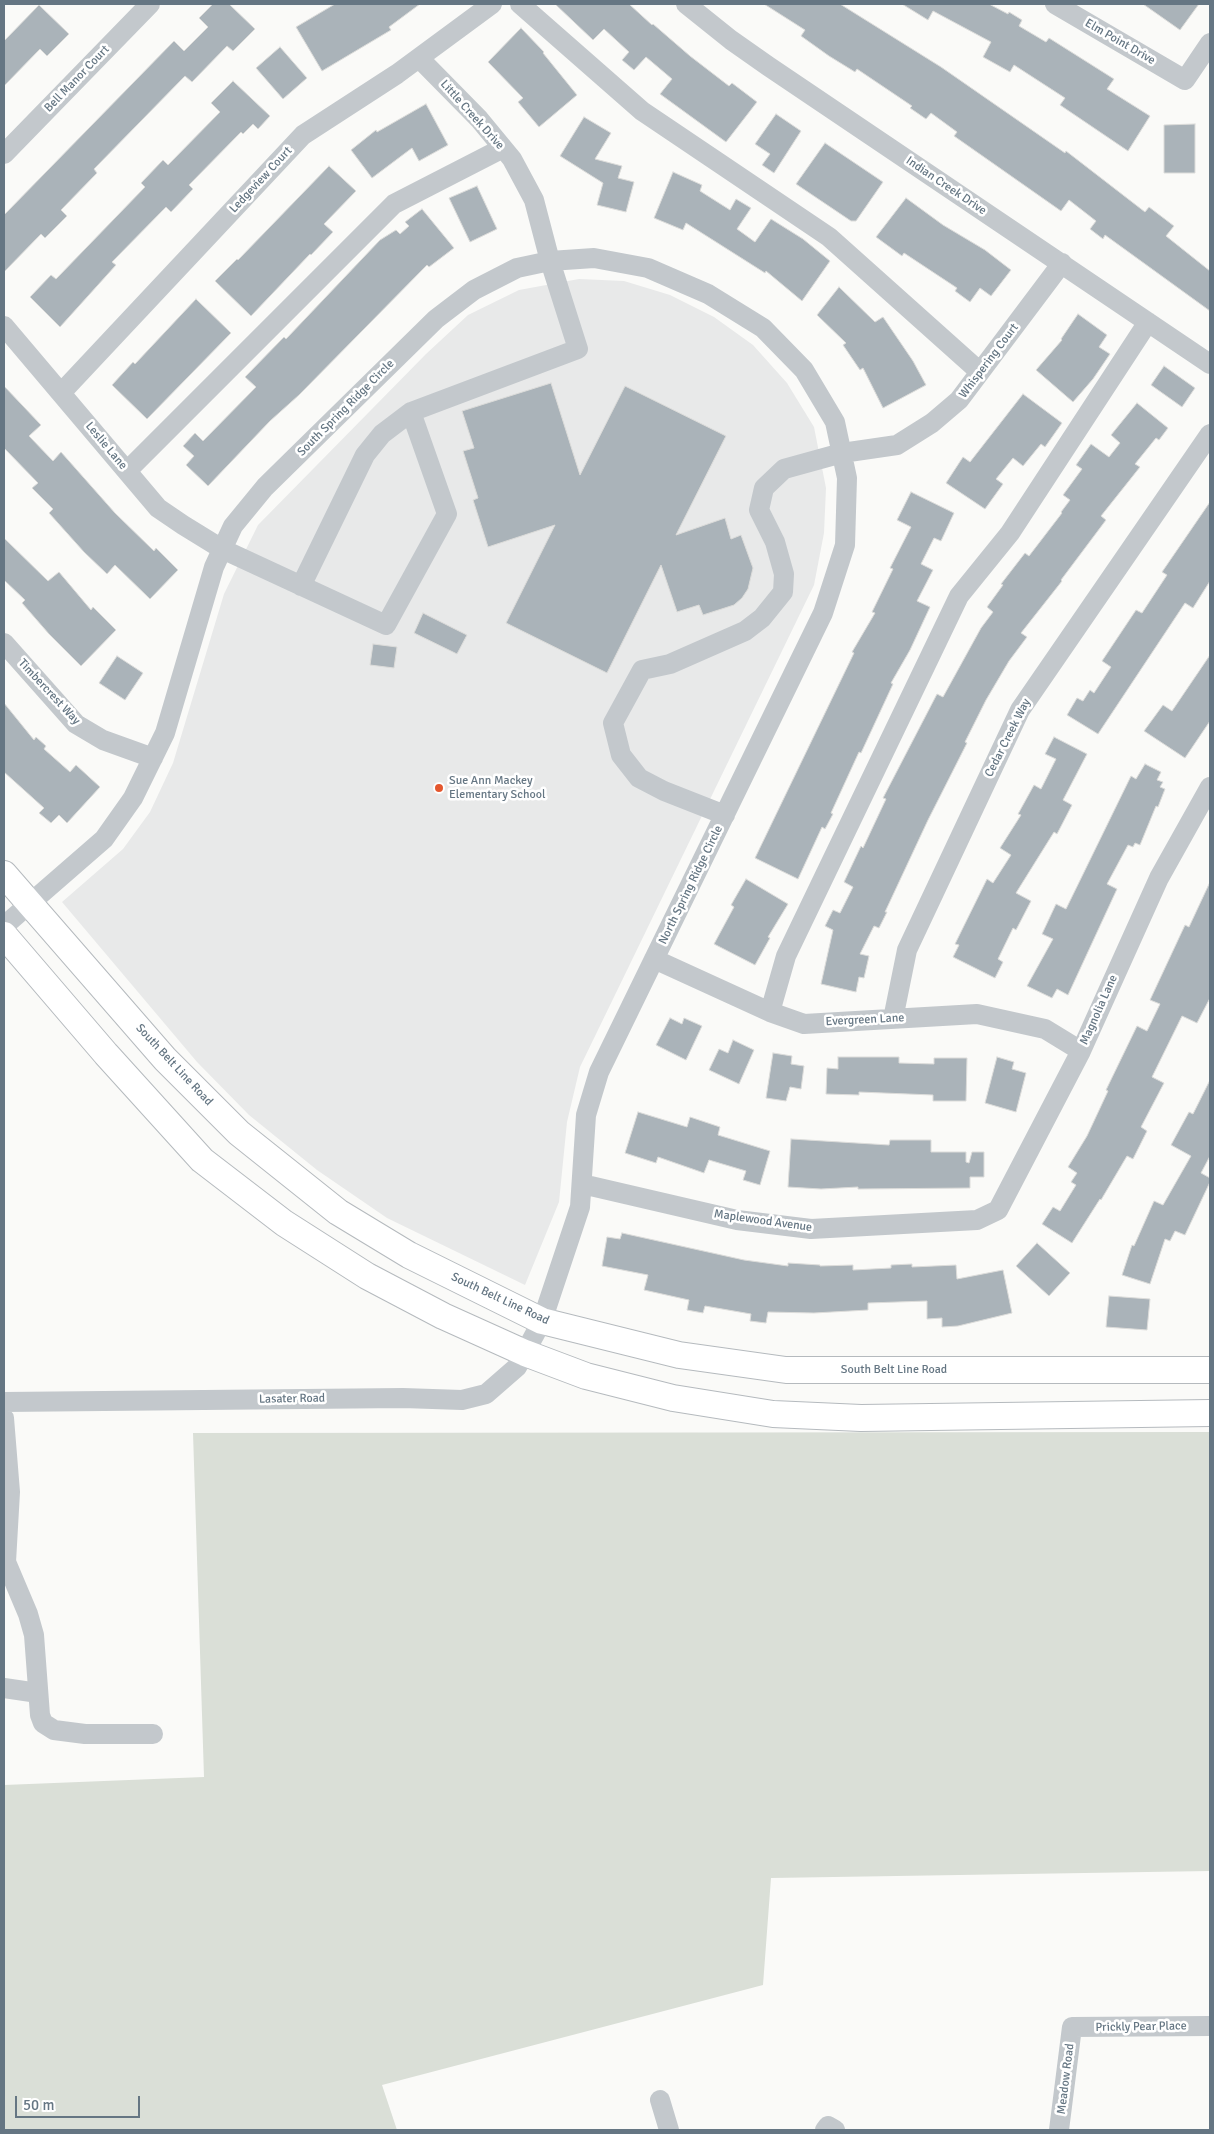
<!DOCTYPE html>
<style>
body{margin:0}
#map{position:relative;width:1214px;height:2134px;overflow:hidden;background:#fafaf8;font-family:Signika,sans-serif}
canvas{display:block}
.frame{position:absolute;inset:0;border:5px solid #657683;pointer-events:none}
.scale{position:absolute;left:15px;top:2096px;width:125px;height:22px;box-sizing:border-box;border:2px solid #657683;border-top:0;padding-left:6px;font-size:15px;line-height:18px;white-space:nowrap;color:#657683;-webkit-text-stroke:4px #fff;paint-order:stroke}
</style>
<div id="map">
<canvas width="1214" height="2134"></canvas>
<div class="frame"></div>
<div class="scale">50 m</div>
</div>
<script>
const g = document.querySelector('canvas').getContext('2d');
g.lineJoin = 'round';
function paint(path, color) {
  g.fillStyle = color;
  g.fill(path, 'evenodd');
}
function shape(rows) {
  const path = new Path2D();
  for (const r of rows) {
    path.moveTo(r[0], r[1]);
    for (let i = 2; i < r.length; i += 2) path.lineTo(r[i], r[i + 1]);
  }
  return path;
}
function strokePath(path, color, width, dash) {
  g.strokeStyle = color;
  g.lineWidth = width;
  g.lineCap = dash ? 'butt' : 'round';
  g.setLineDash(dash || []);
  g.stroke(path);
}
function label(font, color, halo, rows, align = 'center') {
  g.font = font + ' Signika,sans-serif';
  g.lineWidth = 5;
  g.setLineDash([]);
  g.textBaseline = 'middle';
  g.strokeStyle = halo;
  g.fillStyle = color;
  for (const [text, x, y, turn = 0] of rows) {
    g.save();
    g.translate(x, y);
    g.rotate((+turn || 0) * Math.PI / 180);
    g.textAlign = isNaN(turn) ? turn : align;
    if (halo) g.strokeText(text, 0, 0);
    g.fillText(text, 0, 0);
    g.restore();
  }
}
paint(shape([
 [579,279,624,281,670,295,714,317,753,345,787,383,814,427,826,488,824,533,814,585,580,1067,567,1122,559,1202,525,1285,387,1218,317,1170,249,1115,197,1062,62,902,123,849,150,812,173,763,224,594,258,525,426,354,468,315,519,290]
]), '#e8e9e9');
paint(shape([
 [1210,1432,1210,1871,771,1878,763,1985,382,2085,397,2130,4,2130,4,1785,204,1777,193,1433]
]), '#dadfd7');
const building = shape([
 [213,4,229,4,255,29,233,51,227,46,192,82,185,76,94,169,97,173,61,210,67,216,45,238,41,234,4,272,4,215,174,41,184,51,208,27,199,18,213,4],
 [335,4,420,4,389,27,391,30,322,71,296,27,335,4],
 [555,4,629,4,652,25,653,24,690,56,729,86,732,83,757,102,726,142,660,94,672,79,646,57,634,70,622,60,629,52,604,29,593,40,555,4],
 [764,4,840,4,941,67,1065,153,1066,151,1145,212,1149,207,1174,226,1166,236,1210,271,1210,311,1105,235,1103,239,1090,229,1096,221,1069,200,1061,211,954,136,957,132,931,113,926,119,910,108,912,106,857,69,855,72,829,56,801,36,805,30,764,4],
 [902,4,989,4,1008,14,1009,12,1022,20,1019,26,1046,42,1049,38,1114,79,1107,89,1150,116,1128,151,1060,105,1065,98,1014,65,1010,72,983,57,991,42,933,11,928,20,902,4],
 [1143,4,1199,4,1180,30,1143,4],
 [39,5,69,34,47,56,40,49,4,86,4,41,39,5],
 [521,28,544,52,543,53,577,95,539,127,518,102,523,98,488,62,521,28],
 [280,47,307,78,283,99,256,68,280,47],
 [233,81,270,116,258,129,253,124,243,134,241,132,189,185,193,189,171,212,166,207,112,262,116,265,60,327,30,297,51,275,56,279,145,187,141,183,163,160,168,165,220,112,211,103,233,81],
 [426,104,448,145,419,161,412,148,372,178,351,150,376,130,377,132,426,104],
 [776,114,801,131,774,173,762,165,770,154,755,144,776,114],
 [584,117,611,133,595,159,622,166,618,178,634,182,626,212,597,205,603,183,560,156,584,117],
 [1195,124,1195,173,1164,173,1164,125,1195,124],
 [825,143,883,182,856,221,851,221,796,184,825,143],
 [329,166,356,191,324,224,333,232,311,255,310,254,251,316,215,281,237,259,238,260,329,166],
 [673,172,702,185,700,191,730,210,736,199,751,208,737,229,755,242,771,219,803,239,830,261,802,301,766,271,765,273,686,223,683,230,654,218,673,172],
 [477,186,497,229,470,242,449,198,477,186],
 [906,198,943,225,985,250,1011,270,991,296,980,288,970,302,955,291,957,288,904,253,902,256,876,237,906,198],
 [422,209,454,248,429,267,427,265,299,395,270,421,208,486,186,465,194,456,183,446,195,433,203,441,256,387,245,377,284,337,286,339,380,240,396,230,400,234,409,226,405,222,422,209],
 [839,287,875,322,883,317,913,361,926,385,883,408,863,368,860,370,843,345,846,343,817,315,839,287],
 [196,299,231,333,147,419,112,385,133,362,135,364,196,299],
 [1078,314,1107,335,1099,347,1110,354,1093,379,1073,402,1036,370,1062,340,1061,339,1078,314],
 [1164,366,1195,388,1182,407,1151,385,1164,366],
 [551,383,580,475,625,386,726,436,676,535,725,518,731,539,741,535,753,568,748,589,742,598,734,605,703,615,699,605,677,612,661,565,607,673,506,623,555,525,488,547,473,500,478,498,463,451,474,448,462,411,551,383],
 [4,386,41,425,29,436,53,461,61,452,115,513,154,551,156,548,178,570,150,599,115,565,107,574,84,552,49,513,53,509,32,488,38,483,4,448,4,386],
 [1023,394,1062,423,1045,447,1041,444,1023,466,1013,458,996,479,1003,484,985,509,946,483,963,457,970,462,1023,394],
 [1137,403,1168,428,1159,440,1156,438,1135,464,1140,467,1101,516,1106,520,1061,580,1062,581,1021,633,1027,637,1009,661,986,700,965,742,967,743,928,820,885,912,887,912,879,928,874,926,860,954,869,956,864,978,859,977,856,992,821,984,833,930,825,926,833,910,840,913,853,887,844,882,861,846,863,848,886,799,883,798,937,694,943,697,981,628,993,612,987,607,1003,585,1001,584,1025,553,1029,556,1062,513,1061,512,1070,500,1063,495,1082,469,1076,465,1091,444,1109,457,1120,443,1111,435,1137,403],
 [911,492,954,513,941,541,934,538,921,564,933,570,917,601,930,607,910,650,891,683,893,684,861,753,859,752,831,813,833,814,825,829,822,827,798,879,755,858,854,653,852,652,875,613,872,612,893,569,890,568,911,527,897,520,911,492],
 [1210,502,1210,581,1193,608,1185,603,1098,734,1067,715,1077,698,1083,701,1090,690,1094,693,1111,667,1102,661,1136,610,1142,613,1167,575,1162,572,1210,502],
 [4,538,48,581,59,572,91,610,93,607,116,630,81,666,49,634,22,603,25,600,4,580,4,538],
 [423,613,467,635,457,654,414,633,423,613],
 [373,644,397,647,394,668,370,665,373,644],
 [1210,655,1210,721,1185,758,1144,731,1163,705,1172,711,1210,655],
 [117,656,143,673,125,700,99,683,117,656],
 [4,703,34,740,36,737,46,746,44,749,70,772,76,765,100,787,67,823,59,815,51,823,39,813,44,808,4,772,4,703],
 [1054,737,1087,754,1063,800,1072,805,1057,834,1054,832,1016,893,1031,901,1016,930,1013,928,998,959,1003,962,995,978,953,957,959,945,955,944,987,879,993,883,1011,855,1000,848,1021,815,1018,814,1034,785,1041,789,1056,759,1045,754,1054,737],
 [1145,764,1161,772,1157,780,1163,782,1160,787,1165,789,1158,807,1156,806,1140,845,1135,843,1133,847,1128,845,1107,884,1117,889,1068,995,1057,989,1052,998,1027,986,1053,939,1042,934,1056,904,1066,909,1131,776,1136,779,1145,764],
 [746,879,788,904,768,937,770,938,755,965,714,944,734,907,731,905,746,879],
 [1210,882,1210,998,1197,1023,1182,1016,1152,1077,1164,1083,1141,1127,1147,1131,1133,1159,1127,1156,1101,1200,1100,1199,1072,1243,1042,1224,1053,1207,1060,1211,1076,1185,1071,1182,1077,1173,1068,1167,1087,1136,1108,1091,1106,1090,1137,1026,1147,1031,1160,1004,1150,1000,1185,925,1189,927,1210,882],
 [670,1018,682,1024,684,1018,702,1026,686,1060,656,1045,670,1018],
 [733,1040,754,1050,739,1084,709,1070,719,1049,728,1053,733,1040],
 [773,1053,792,1056,791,1064,804,1066,801,1089,790,1087,786,1101,766,1098,773,1053],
 [838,1057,899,1057,899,1063,934,1064,934,1058,967,1058,966,1101,933,1101,933,1095,859,1092,859,1095,826,1094,827,1068,838,1069,838,1057],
 [997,1057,1014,1062,1012,1069,1026,1073,1016,1112,985,1103,997,1057],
 [1210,1080,1210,1156,1201,1173,1210,1178,1210,1182,1185,1235,1175,1231,1170,1241,1165,1239,1150,1284,1122,1275,1132,1245,1134,1246,1154,1201,1163,1205,1191,1156,1171,1145,1189,1112,1193,1114,1210,1080],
 [638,1112,687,1127,690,1117,720,1127,718,1135,770,1151,760,1185,743,1180,746,1171,709,1160,704,1173,658,1157,656,1163,625,1153,638,1112],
 [791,1139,889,1145,890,1140,931,1140,931,1152,966,1152,966,1162,969,1163,972,1152,984,1152,984,1177,970,1177,970,1188,858,1189,858,1187,821,1189,788,1187,791,1139],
 [622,1233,744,1260,788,1266,788,1263,820,1265,820,1266,853,1265,853,1270,891,1268,891,1265,912,1264,912,1267,956,1265,957,1279,1003,1270,1012,1313,958,1326,942,1327,942,1318,927,1319,927,1301,868,1303,868,1310,814,1313,768,1312,766,1323,750,1321,751,1314,705,1306,703,1313,687,1310,689,1300,644,1290,648,1275,602,1266,607,1237,620,1239,622,1233],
 [1037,1243,1070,1273,1049,1296,1016,1266,1037,1243],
 [1109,1296,1150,1299,1147,1330,1106,1327,1109,1296]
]);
paint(building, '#aab3b9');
strokePath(building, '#dcdcda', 1);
const major = shape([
 [4,874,165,1059,239,1133,338,1212,409,1255,542,1321,679,1355,786,1370,1210,1370],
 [4,935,106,1054,202,1160,284,1223,367,1276,443,1316,525,1353,586,1376,673,1398,773,1414,861,1418,1210,1413]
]);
strokePath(major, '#b5babe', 28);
strokePath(shape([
 [520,4,642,111,829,237,980,372],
 [686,4,731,40,768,66,1210,364],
 [1055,4,1185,80,1210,43],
 [4,154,150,4],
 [4,326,158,508,183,525,222,549,386,625,447,514,411,412],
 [61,393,303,135,397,74,492,4],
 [127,471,394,204,503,148],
 [301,586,365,455,382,434,411,412,578,349,550,261,534,200,512,159,479,119,419,58],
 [4,643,76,724,103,740,153,758],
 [725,815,664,791,639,778,621,755,613,723,642,670,670,664,745,631,762,618,783,592,784,574,775,542,759,510,764,488,784,469,842,453,897,445,932,423,959,400,1062,263],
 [4,926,104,839,133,798,165,733,214,567,233,526,265,487,436,319,474,290,517,268,550,261,594,258,648,268,708,294,763,328,804,370,835,422,847,478,845,545,823,613,599,1072,586,1115,580,1207,542,1321,517,1367,486,1394,462,1400,403,1398,4,1402],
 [654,959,770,1012,804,1024,977,1014,1045,1029,1081,1051],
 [770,1012,786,956,959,596,1010,533,1148,322],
 [893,1019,907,950,1020,710,1210,434],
 [582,1184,737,1220,811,1229,977,1220,998,1210,1081,1051,1159,878,1210,787],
 [4,1418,10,1492,6,1562,28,1614,34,1635,40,1715,43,1723,54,1730,85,1734,153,1734],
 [4,1688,38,1693],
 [660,2100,669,2130],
 [825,2130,828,2126,835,2130],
 [1059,2130,1072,2027,1210,2026]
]), '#c3c8cc', 20);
strokePath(major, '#fff', 26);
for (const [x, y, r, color] of [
 [439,788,5,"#e4572e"]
]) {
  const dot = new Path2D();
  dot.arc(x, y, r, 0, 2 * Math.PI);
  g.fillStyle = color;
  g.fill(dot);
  strokePath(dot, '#fff', 2);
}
label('12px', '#657683', '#fff', [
 ["Elm Point Drive",1120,42,30],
 ["Bell Manor Court",77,79,-46],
 ["Little Creek Drive",472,115,48],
 ["Ledgeview Court",261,180,-47],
 ["Indian Creek Drive",946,186,34],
 ["Whispering Court",989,361,-53],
 ["South Spring Ridge Circle",346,408,-45],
 ["Leslie Lane",106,446,50],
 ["Timbercrest Way",49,692,47],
 ["Cedar Creek Way",1008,738,-63],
 ["North Spring Ridge Circle",691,885,-64],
 ["Magnolia Lane",1099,1010,-66],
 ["Evergreen Lane",865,1020,-3],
 ["South Belt Line Road",174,1065,47],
 ["Maplewood Avenue",763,1221,8],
 ["South Belt Line Road",500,1299,25],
 ["South Belt Line Road",894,1370],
 ["Lasater Road",292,1399,-1],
 ["Prickly Pear Place",1141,2027,-1],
 ["Meadow Road",1066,2079,-83]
]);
label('12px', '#657683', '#fff', [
 ["Sue Ann Mackey",449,781],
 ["Elementary School",449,795]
], 'left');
</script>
